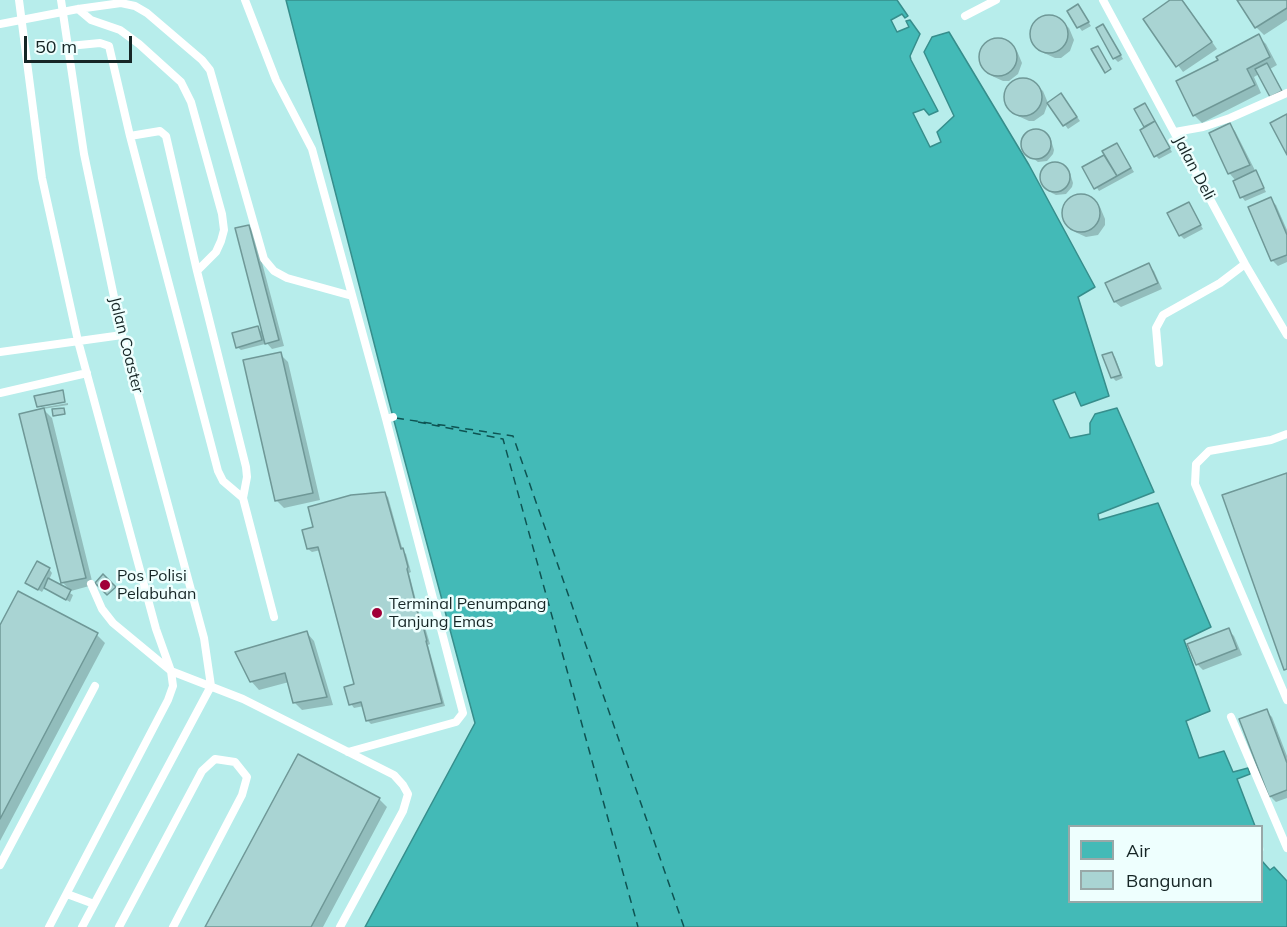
<!DOCTYPE html>
<style>
body{margin:0}
#map{position:relative;width:1287px;height:927px;overflow:hidden;background:#ccf8f6;font-family:Mulish,sans-serif}
canvas{display:block}
.legend{position:absolute;left:1068px;top:825px;width:195px;height:78px;box-sizing:border-box;background:#eefffe;border:2px solid #98a8a8;margin:0;padding:8px 10px;list-style:none;font-size:18px;color:#162626}
.legend li{display:flex;align-items:center;gap:12px;height:30px}
.legend b{width:30px;border:2px solid #98a8a8}
.scale{position:absolute;left:24px;top:36px;width:108px;height:27px;box-sizing:border-box;border:3px solid #162626;border-top:0;padding-left:8px;font-size:18px;line-height:21px;white-space:nowrap;color:#162626;-webkit-text-stroke:4px #eefffe;paint-order:stroke}
</style>
<div id="map">
<canvas width="1287" height="927"></canvas>
<ul class="legend">
<li><b style="height:16px;background:#43bab7"></b>Air</li>
<li><b style="height:16px;background:#a9d4d3"></b>Bangunan</li>
</ul>
<div class="scale">50 m</div>
</div>
<script>
const g = document.querySelector('canvas').getContext('2d');
g.lineJoin = 'round';
function paint(path, color) {
  g.fillStyle = color;
  g.fill(path, 'evenodd');
}
function shape(rows) {
  const path = new Path2D();
  for (const r of rows) {
    if (r.length === 3) {
      path.moveTo(r[0] + r[2], r[1]);
      path.arc(r[0], r[1], r[2], 0, 2 * Math.PI);
      continue;
    }
    path.moveTo(r[0], r[1]);
    for (let i = 2; i < r.length; i += 2) path.lineTo(r[i], r[i + 1]);
  }
  return path;
}
function strokePath(path, color, width, dash) {
  g.strokeStyle = color;
  g.lineWidth = width;
  g.lineCap = dash ? 'butt' : 'round';
  g.setLineDash(dash || []);
  g.stroke(path);
}
function label(font, color, halo, rows, align = 'center') {
  g.font = font + ' Mulish,sans-serif';
  g.lineWidth = 5;
  g.setLineDash([]);
  g.textBaseline = 'middle';
  g.strokeStyle = halo;
  g.fillStyle = color;
  for (const [text, x, y, turn = 0] of rows) {
    g.save();
    g.translate(x, y);
    g.rotate((+turn || 0) * Math.PI / 180);
    g.textAlign = isNaN(turn) ? turn : align;
    if (halo) g.strokeText(text, 0, 0);
    g.fillText(text, 0, 0);
    g.restore();
  }
}
paint(shape([
 [0,0,286,0,393,417,475,723,365,927,0,927],
 [897,0,1287,0,1287,881,1274,867,1271,870,1262,861,1262,852,1264,850,1262,843,1262,826,1255,826,1236,779,1248,768,1233,773,1224,751,1199,758,1186,721,1202,716,1210,711,1183,639,1211,627,1157,503,1099,520,1097,514,1154,492,1117,408,1091,434,1070,438,1053,400,1075,391,1108,396,1078,297,1095,287,1029,165,949,32,924,52,954,117,937,132,942,142,930,147,913,113,924,108,938,111,911,60,909,26,897,32,891,20,902,14,908,16]
]), '#b7edeb');
const water = shape([
 [286,0,897,0,908,16,905,18,902,14,891,20,897,32,909,27,906,21,910,20,920,34,910,56,911,60,938,111,929,115,924,109,913,113,930,147,941,142,937,132,954,116,924,52,932,37,949,32,1029,165,1095,287,1078,297,1109,396,1081,406,1075,392,1053,400,1070,438,1090,434,1090,423,1095,414,1117,408,1154,492,1098,514,1099,520,1158,503,1211,627,1184,640,1210,711,1186,721,1199,758,1224,751,1233,772,1248,768,1250,774,1237,779,1255,826,1070,826,1070,902,1262,902,1262,861,1270,870,1274,867,1287,881,1287,927,365,927,475,723,393,417,286,0]
]);
paint(water, '#43bab7');
strokePath(water, '#368e8c', 1.5);
paint(shape([
 [1173,0,1182,0,1184,2,1217,49,1183,72,1145,20],
 [1239,0,1287,0,1287,20,1264,35,1256,27],
 [1078,6,1091,26,1082,31,1079,27],
 [1051,16,1062,22,1069,28,1074,40,1070,51,1061,58,1055,58,1044,53,1037,47,1032,35,1032,29,1039,19],
 [1103,26,1123,59,1118,62,1114,58],
 [1258,36,1266,44,1277,65,1270,69,1284,95,1275,100,1259,74,1254,77,1261,93,1202,123,1194,115,1220,61],
 [999,39,1011,45,1017,51,1022,63,1018,74,1009,81,1003,81,992,76,985,69,980,58,980,52,987,42],
 [1025,80,1036,85,1043,91,1048,103,1044,114,1034,121,1029,121,1018,116,1011,110,1006,99,1006,93,1013,83],
 [1064,98,1080,121,1068,129,1049,103],
 [1145,105,1172,152,1159,159,1156,156,1146,128,1137,110],
 [1230,125,1235,131,1266,192,1245,201,1242,197,1235,181,1236,181,1230,174,1211,134],
 [1039,131,1051,140,1054,150,1053,154,1047,161,1038,162,1026,153,1022,144,1026,135,1029,132],
 [1117,145,1134,172,1099,191,1084,168,1106,155],
 [1058,164,1070,173,1073,183,1072,187,1066,194,1056,195,1052,193,1042,182,1042,172,1048,165],
 [1082,196,1094,201,1100,207,1105,219,1105,225,1098,235,1086,237,1075,232,1069,226,1063,215,1066,203,1070,199],
 [1270,199,1276,205,1287,230,1287,262,1278,266,1272,260],
 [1188,204,1203,229,1184,239,1180,235],
 [249,226,254,232,284,346,272,349,264,340,265,344,241,350,237,347,258,328,265,335],
 [1149,265,1154,271,1162,289,1121,307,1115,302,1107,284],
 [1111,353,1115,357,1123,378,1116,381,1113,378],
 [280,354,288,362,320,500,284,508,276,500],
 [68,403,68,405,43,409,52,418,93,585,71,591,63,583,21,416,42,410,40,408],
 [384,493,388,497,403,551,406,554,411,572,409,573,422,624,425,627,430,644,428,645,445,706,371,724,367,720,364,706,354,708,351,704,356,685,321,550,312,552,308,549,315,529],
 [49,569,52,573,49,580,73,595,70,602,45,587,42,592,27,583],
 [19,593,97,635,105,643,0,841,0,629],
 [1228,630,1234,636,1242,655,1203,670,1197,664],
 [307,633,314,641,333,705,302,710,294,702,289,682,259,690,251,681],
 [1266,711,1272,717,1287,756,1287,798,1276,802,1270,796],
 [379,799,387,807,323,927,206,927]
]), '#0003');
strokePath(shape([
 [396,418,513,436,684,927],
 [418,422,503,439,638,927]
]), '#0e5352', 1.5, [8, 6]);
const building = shape([
 [1170,0,1182,0,1212,42,1176,67,1143,19,1170,0],
 [1237,0,1287,0,1287,8,1255,28,1237,0],
 [1078,4,1089,22,1077,28,1067,11,1078,4],
 [1049,34,19],
 [1103,24,1121,55,1113,59,1096,28,1103,24],
 [1259,34,1270,57,1247,69,1255,85,1193,116,1176,81,1218,60,1216,57,1259,34],
 [998,57,19],
 [1098,46,1111,69,1105,73,1091,49,1098,46],
 [1267,63,1282,91,1270,97,1255,69,1267,63],
 [1023,97,19],
 [1061,93,1077,117,1063,126,1047,103,1061,93],
 [1145,103,1155,121,1144,127,1134,109,1145,103],
 [1287,114,1287,155,1270,123,1287,114],
 [1155,121,1170,148,1154,157,1140,130,1155,121],
 [1230,123,1250,165,1228,174,1209,133,1230,123],
 [1036,144,15],
 [1117,143,1131,168,1117,176,1102,151,1117,143],
 [1104,155,1117,176,1094,189,1082,167,1104,155],
 [1055,177,15],
 [1256,170,1264,188,1240,198,1233,181,1256,170],
 [1081,213,19],
 [1271,197,1287,235,1287,255,1271,261,1248,207,1271,197],
 [1189,202,1201,225,1179,236,1167,213,1189,202],
 [249,225,279,340,265,344,235,228,249,225],
 [1149,263,1158,283,1114,302,1105,283,1149,263],
 [258,326,262,340,236,348,232,333,258,326],
 [281,352,313,493,275,501,243,360,281,352],
 [1112,352,1121,375,1111,378,1102,355,1112,352],
 [63,390,65,402,37,407,34,396,63,390],
 [44,408,86,578,61,583,19,414,44,408],
 [64,408,65,414,53,416,52,409,64,408],
 [1287,473,1287,669,1284,670,1222,495,1287,473],
 [385,492,401,549,403,548,408,567,407,569,420,622,422,622,427,641,426,641,442,703,366,721,361,702,349,705,344,687,354,684,318,547,307,549,302,530,313,527,308,507,351,495,385,492],
 [37,561,50,568,38,590,25,583,37,561],
 [103,574,116,587,107,595,95,583,103,574],
 [48,578,71,590,66,600,44,588,48,578],
 [18,591,98,633,0,819,0,625,18,591],
 [1229,628,1237,649,1196,665,1187,644,1229,628],
 [307,631,327,697,293,703,285,673,250,682,235,652,307,631],
 [1267,709,1287,763,1287,790,1269,797,1239,719,1267,709],
 [298,754,380,798,311,927,205,927,298,754]
]);
paint(building, '#a9d4d3');
strokePath(building, '#6f9897', 1.5);
strokePath(shape([
 [19,0,42,178,78,341,156,629,171,671,173,686,168,700,49,927],
 [61,0,84,154,122,335,204,638,211,686],
 [245,0,276,80,312,149,386,419],
 [1103,0,1245,264,1287,335],
 [78,9,91,20,120,30,139,44,181,82,191,102,222,214,224,230,221,241,216,252,197,271,246,467,247,477,243,498,223,481,218,471,130,136,160,131,166,136,197,271],
 [965,16,996,0],
 [0,24,78,9,121,3,135,6,147,13,202,60,210,70,264,259,274,271,287,278,352,296],
 [69,46,100,43,109,46,130,136],
 [1175,132,1203,127,1230,118,1287,93],
 [0,352,122,335],
 [1159,363,1156,328,1163,315,1220,283,1245,264],
 [0,393,87,373],
 [1287,434,1271,440,1209,451,1196,464,1195,484,1287,700],
 [243,498,274,617],
 [91,584,102,609,113,623,171,671,243,699,394,775,403,785,408,794,403,811,340,927],
 [1231,717,1287,848],
 [348,752,456,722,463,713,386,419,393,417],
 [0,865,95,686],
 [67,894,94,904],
 [82,927,211,686],
 [119,927,202,771,215,759,235,762,247,777,242,795,173,927]
]), '#fff', 8);
for (const [x, y, r, color] of [
 [105,585,6,"#a10038"],
 [377,613,6,"#a10038"]
]) {
  const dot = new Path2D();
  dot.arc(x, y, r, 0, 2 * Math.PI);
  g.fillStyle = color;
  g.fill(dot);
  strokePath(dot, '#eefffe', 2);
}
label('16px', '#162626', '#eefffe', [
 ["Jalan Deli",1194,168,62],
 ["Jalan Coaster",126,345,76]
]);
label('16px', '#162626', '#eefffe', [
 ["Pos Polisi",117,576],
 ["Pelabuhan",117,594],
 ["Terminal Penumpang",389,604],
 ["Tanjung Emas",389,622]
], 'left');
</script>
